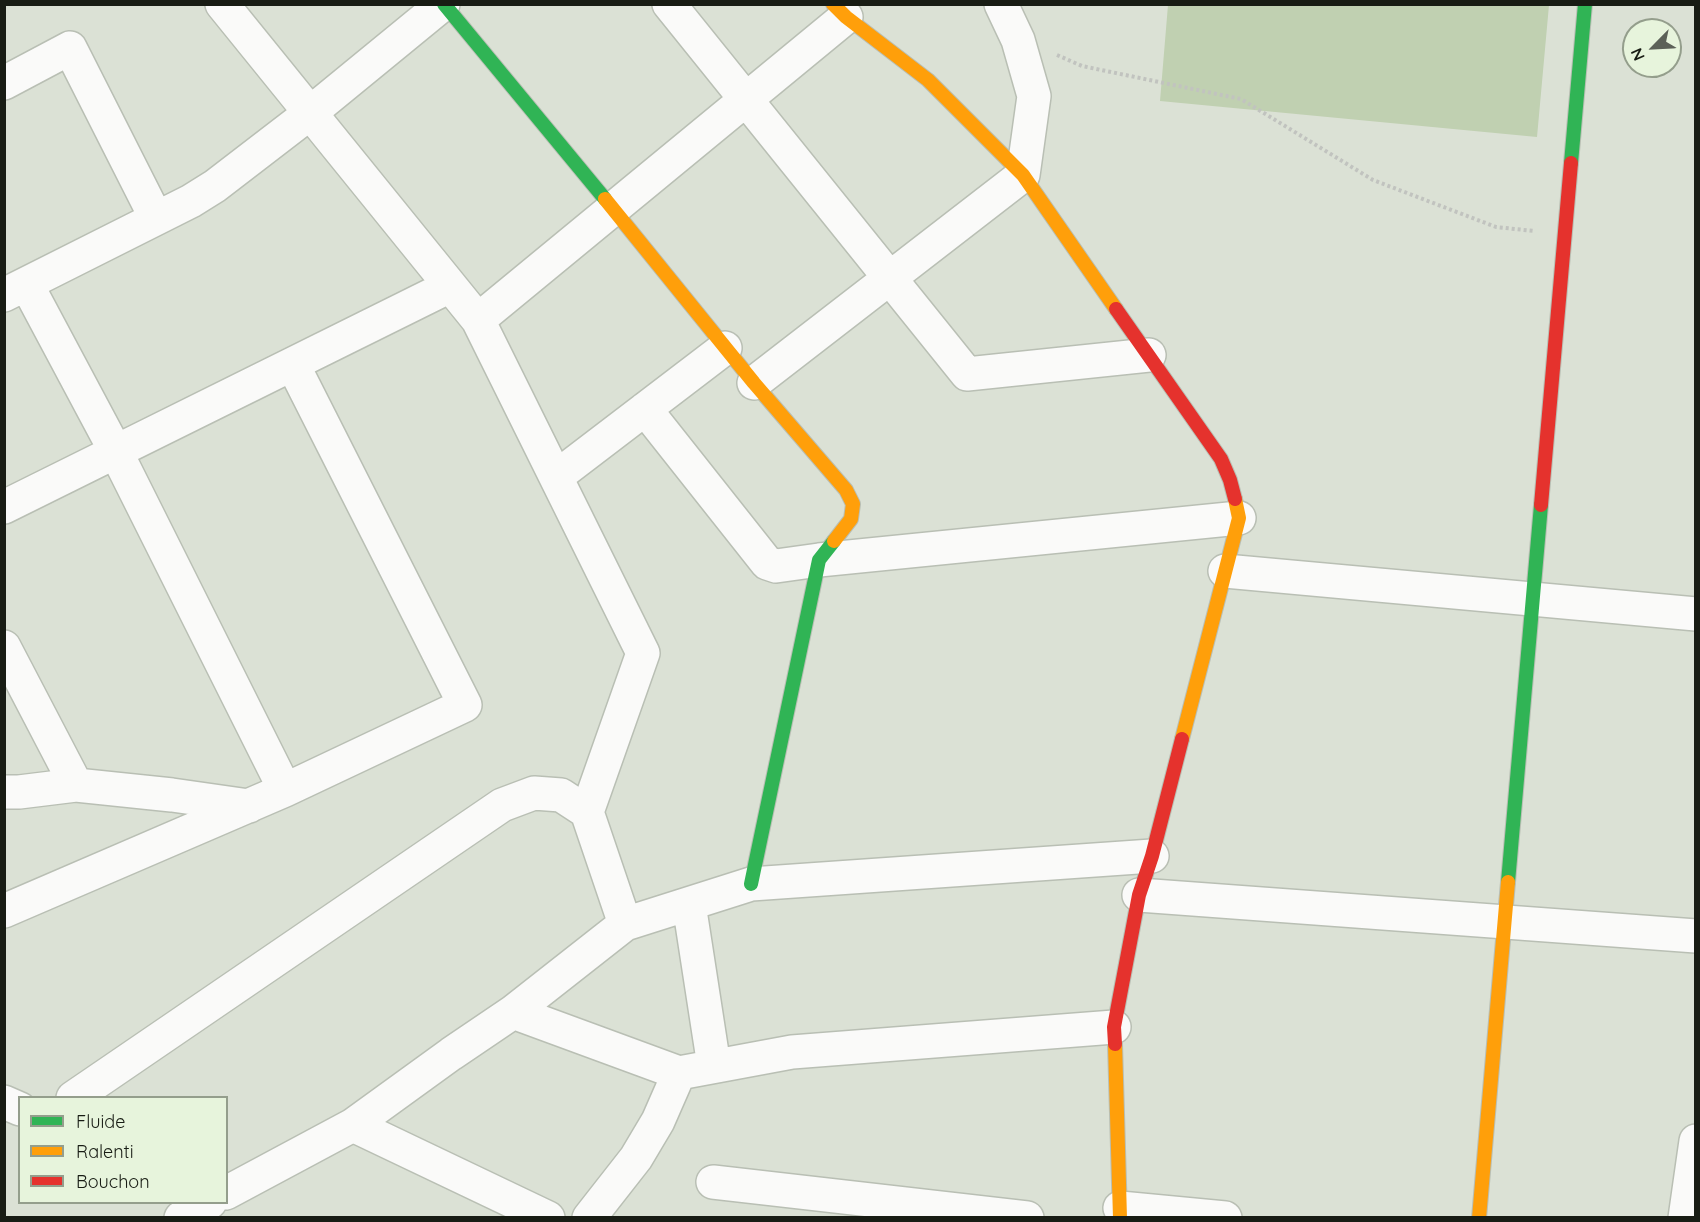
<!DOCTYPE html>
<style>
body{margin:0}
#map{position:relative;width:1700px;height:1222px;overflow:hidden;background:#dbe1d5;font-family:Quicksand,sans-serif}
canvas{display:block}
.frame{position:absolute;inset:0;border:6px solid #181c14;pointer-events:none}
.legend{position:absolute;left:18px;top:1096px;width:210px;height:108px;box-sizing:border-box;background:#e7f4dc;border:2px solid #949e8c;margin:0;padding:8px 10px;list-style:none;font-size:18px;color:#181c14}
.legend li{display:flex;align-items:center;gap:12px;height:30px}
.legend b{width:30px;border:2px solid #949e8c}
.north{position:absolute;left:1622px;top:18px;width:60px;height:60px;box-sizing:border-box;background:#e7f4dc;border:2px solid #949e8c;border-radius:50%;rotate:246deg;font-size:16px;font-weight:700;line-height:24px;text-align:center;color:#181c14}
.north::after{content:'';display:block;margin:auto;width:21px;height:27px;background:#5c6158;clip-path:polygon(50% 0,100% 100%,50% 72%,0 100%)}
</style>
<div id="map">
<canvas width="1700" height="1222"></canvas>
<div class="frame"></div>
<ul class="legend">
<li><b style="height:8px;background:#30b455"></b>Fluide</li>
<li><b style="height:8px;background:#ff9f0a"></b>Ralenti</li>
<li><b style="height:8px;background:#e5322d"></b>Bouchon</li>
</ul>
<div class="north">N</div>
</div>
<script>
const g = document.querySelector('canvas').getContext('2d');
g.lineJoin = 'round';
function paint(path, color) {
  g.fillStyle = color;
  g.fill(path, 'evenodd');
}
function shape(rows) {
  const path = new Path2D();
  for (const r of rows) {
    path.moveTo(r[0], r[1]);
    for (let i = 2; i < r.length; i += 2) path.lineTo(r[i], r[i + 1]);
  }
  return path;
}
function strokePath(path, color, width, dash) {
  g.strokeStyle = color;
  g.lineWidth = width;
  g.lineCap = dash ? 'butt' : 'round';
  g.setLineDash(dash || []);
  g.stroke(path);
}
paint(shape([
 [1168,5,1549,5,1537,137,1160,101]
]), '#c0d0b1');
const street = shape([
 [222,4,478,320,643,653,587,812],
 [669,4,967,374,1149,355],
 [4,83,70,48,156,218],
 [27,285,116,452,285,790],
 [4,295,191,201,215,186,310,113,443,4],
 [478,320,846,17],
 [754,383,1023,175,1034,96,1018,40,1001,4],
 [645,409,767,563,776,566,819,560,1239,518],
 [556,477,725,348],
 [4,507,450,286],
 [1225,571,1696,614],
 [4,647,76,785],
 [4,792,19,792,76,785,172,795,249,806],
 [1139,895,1696,936],
 [689,904,714,1066],
 [4,911,285,790,465,705,293,365],
 [513,1012,679,1073,792,1052,1114,1027],
 [73,1098,502,805,534,793,561,795,587,812,625,924],
 [4,1102,20,1109],
 [353,1125,548,1218],
 [713,1182,1027,1218],
 [226,1193,353,1125,451,1054,513,1012,625,924,751,884,1152,856],
 [1120,1208,1225,1218],
 [181,1218,210,1202],
 [589,1218,636,1158,658,1121,679,1073],
 [1685,1218,1696,1141]
]);
const fast = shape([
 [444,4,605,199],
 [1571,163,1585,4],
 [1508,882,1541,505],
 [751,884,819,560,834,541]
]);
const slow = shape([
 [833,4,846,17,928,80,1023,175,1116,309],
 [605,199,754,383,846,490,853,504,851,519,834,541],
 [1182,739,1239,518,1235,499],
 [1115,1044,1120,1218],
 [1479,1218,1508,882]
]);
const jam = shape([
 [1116,309,1221,459,1230,480,1235,499],
 [1541,505,1571,163],
 [1115,1044,1114,1027,1139,895,1152,856,1182,739]
]);
strokePath(street, '#b9bfb4', 36);
strokePath(fast, '#b9bfb4', 16);
strokePath(slow, '#b9bfb4', 16);
strokePath(jam, '#b9bfb4', 16);
strokePath(shape([
 [1057,55,1082,66,1241,99,1373,180,1496,227,1534,231]
]), '#c1c3bf', 4, [3, 3]);
strokePath(street, '#fafaf9', 33);
strokePath(fast, '#30b455', 14);
strokePath(slow, '#ff9f0a', 14);
strokePath(jam, '#e5322d', 14);
</script>
